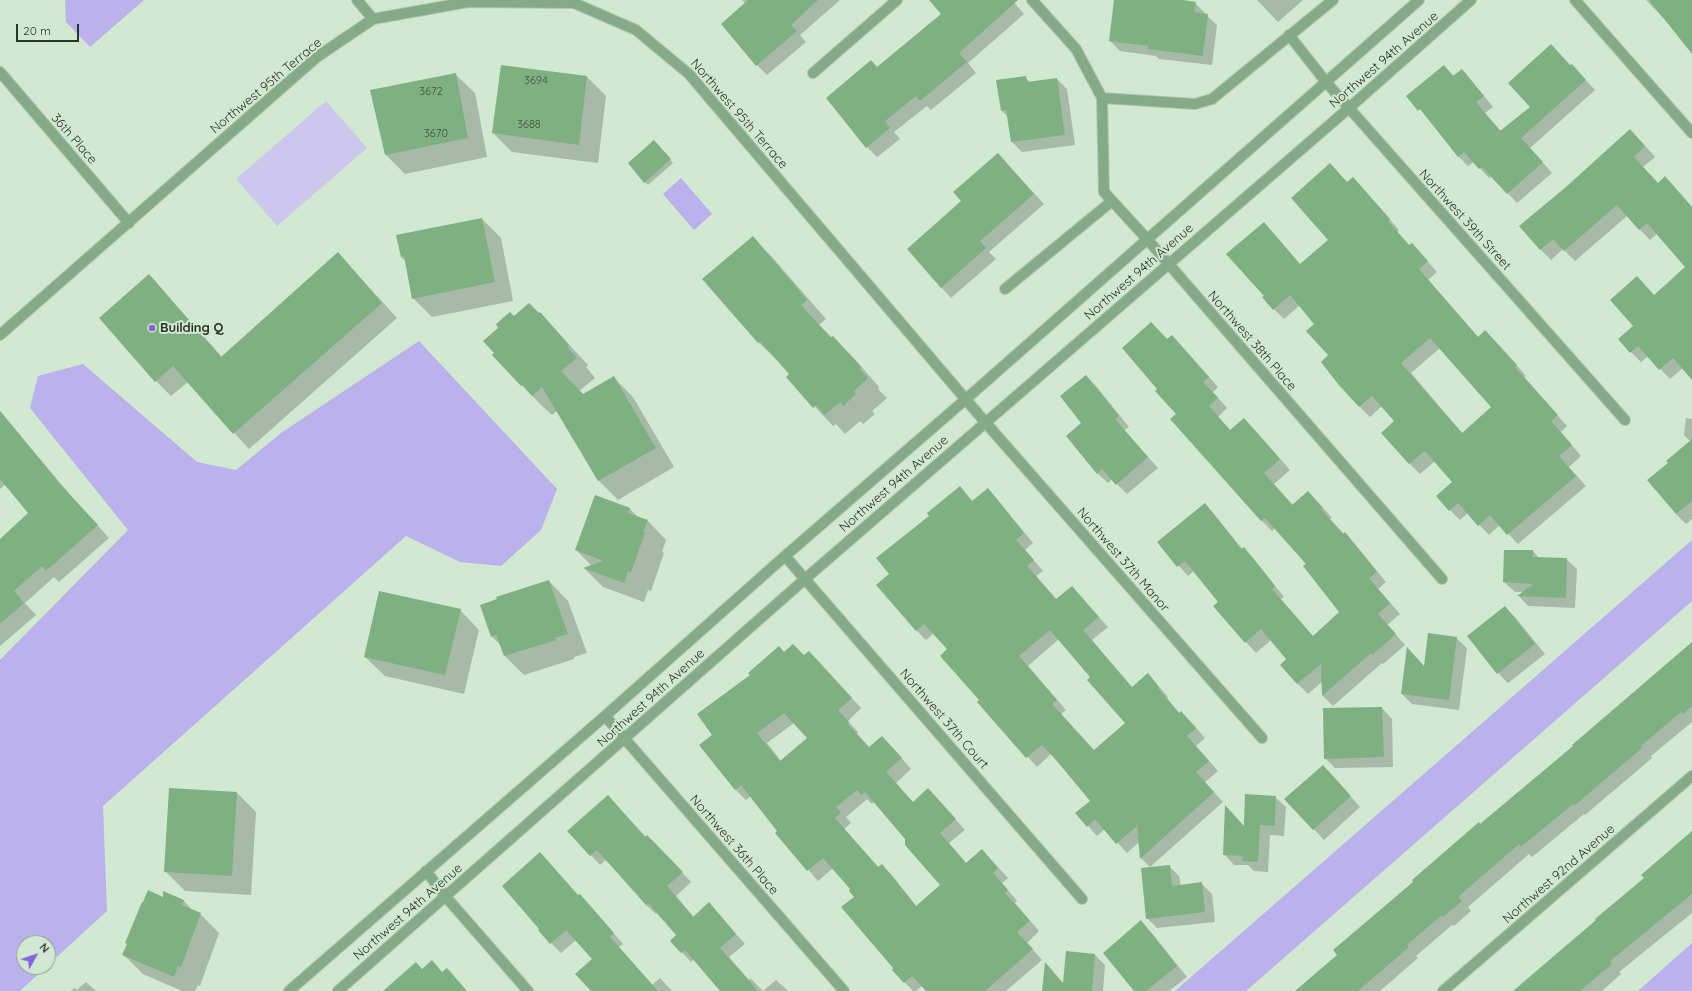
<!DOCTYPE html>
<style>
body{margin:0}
#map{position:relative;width:1692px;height:991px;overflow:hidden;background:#d1e8d1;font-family:Quicksand,sans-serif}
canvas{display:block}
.north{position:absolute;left:16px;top:935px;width:40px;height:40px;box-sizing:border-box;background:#d1e8d1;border:1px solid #8fa08f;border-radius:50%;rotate:50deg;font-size:11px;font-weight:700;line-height:16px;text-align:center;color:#2b342b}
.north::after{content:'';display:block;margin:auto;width:14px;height:18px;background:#8564df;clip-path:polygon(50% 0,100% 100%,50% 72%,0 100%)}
.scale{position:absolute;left:16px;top:24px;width:63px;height:18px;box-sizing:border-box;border:2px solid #2b342b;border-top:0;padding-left:5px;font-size:12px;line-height:14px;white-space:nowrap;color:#2b342b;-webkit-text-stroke:3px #d1e8d1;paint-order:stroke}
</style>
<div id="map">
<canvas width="1692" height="991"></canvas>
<div class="north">N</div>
<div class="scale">20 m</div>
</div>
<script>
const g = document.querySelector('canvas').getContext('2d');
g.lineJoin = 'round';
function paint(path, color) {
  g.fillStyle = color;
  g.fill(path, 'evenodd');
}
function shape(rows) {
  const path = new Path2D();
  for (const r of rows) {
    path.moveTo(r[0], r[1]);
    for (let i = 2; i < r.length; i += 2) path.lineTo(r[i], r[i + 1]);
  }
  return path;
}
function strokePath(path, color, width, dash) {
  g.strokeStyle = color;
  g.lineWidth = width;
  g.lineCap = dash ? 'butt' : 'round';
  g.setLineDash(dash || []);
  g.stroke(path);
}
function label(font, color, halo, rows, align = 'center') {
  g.font = font + ' Quicksand,sans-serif';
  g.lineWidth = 4;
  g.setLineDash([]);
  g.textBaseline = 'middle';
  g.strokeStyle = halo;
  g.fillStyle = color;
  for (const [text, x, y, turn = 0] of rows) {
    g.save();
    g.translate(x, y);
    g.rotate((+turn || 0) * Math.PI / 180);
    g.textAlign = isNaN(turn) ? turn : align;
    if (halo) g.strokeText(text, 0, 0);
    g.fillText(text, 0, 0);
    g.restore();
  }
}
paint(shape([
 [326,101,367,148,277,226,236,179]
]), '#cdc7ed');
paint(shape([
 [65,0,144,0,90,47,66,22],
 [681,178,712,214,694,230,663,194],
 [419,341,557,489,541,530,501,566,460,562,406,536,103,806,107,911,48,965,48,943,24,943,24,967,46,967,20,991,0,991,0,660,128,530,30,408,38,376,83,364,197,462,236,470,281,433],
 [1692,540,1692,601,1246,991,1175,991],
 [1692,943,1692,991,1638,991]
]), '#bbb1ed');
paint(shape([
 [742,0,840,0,800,35,806,42,767,75,757,65,745,3],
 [935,0,1012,0,1024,14,968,63,976,73,931,110,927,106,894,132,900,139,877,157,867,147,871,61,878,68,942,14],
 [1115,0,1175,0,1195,3,1205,13,1205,14,1217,25,1212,65,1159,59,1156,56,1120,51,1110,41],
 [1257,0,1303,0,1278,22],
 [1646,0,1692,0,1692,52,1670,25],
 [501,66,587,77,606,96,598,163,512,152,493,133],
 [1444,66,1454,76,1462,70,1471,80,1493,107,1485,113,1501,131,1531,107,1570,66,1581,75,1595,90,1530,148,1552,173,1517,203,1492,176,1489,178,1474,162,1468,166,1459,157,1430,119,1408,96],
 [455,74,475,93,487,157,405,174,386,155,371,91],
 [1025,77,1031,83,1057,79,1067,89,1075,145,1022,152,1012,142,1008,117,1002,111],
 [1640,140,1655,157,1643,167,1658,184,1675,188,1692,207,1692,378,1683,368,1670,379,1648,356,1641,362,1631,352,1634,326,1654,296,1686,267,1657,234,1650,240,1627,216,1575,261,1563,249,1551,260,1540,249],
 [657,144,673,163,648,185,645,182],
 [998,154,1044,204,989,252,996,259,951,298,941,287,963,201],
 [1348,183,1363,189,1399,230,1397,232,1410,246,1422,255,1437,272,1428,280,1479,338,1496,342,1526,376,1524,378,1567,426,1561,432,1581,456,1569,467,1586,486,1518,544,1500,525,1489,535,1468,513,1460,520,1450,510,1454,482,1435,461,1420,474,1410,464,1383,433,1396,421,1382,406,1370,417,1360,407,1322,362,1330,356,1316,324,1300,305,1284,319,1274,309,1301,265,1329,240],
 [1440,348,1493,407,1463,434,1411,373],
 [482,219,501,238,513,301,432,317,413,298,406,261,401,257],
 [753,238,772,257,826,319,819,325,853,357,879,387,878,389,887,398,872,411,875,414,863,424,860,421,845,434,836,424,833,426,787,377,790,374,779,361,778,361,758,342],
 [338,253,397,318,249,449,188,382,171,396,156,381,149,275,222,357],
 [540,313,588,365,586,367,595,378,579,391,583,396,614,378,633,397,674,467,618,500,599,481,557,411,552,415,541,405,494,355,514,318],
 [1167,340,1182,347,1218,387,1213,392,1227,408,1218,417,1231,431,1254,429,1290,470,1274,484,1293,505,1318,502,1332,518,1330,519,1344,534,1345,534,1355,544,1386,582,1378,589,1400,614,1387,625,1405,645,1383,664,1382,663,1333,706,1323,696,1323,681,1308,694,1298,684,1281,665,1288,659,1271,640,1256,653,1214,607,1220,602,1194,571,1188,576,1158,542,1205,505,1215,515,1243,550,1244,549,1254,559,1284,597,1281,599,1313,637,1341,612,1307,564,1275,528,1272,531,1262,521,1172,419,1177,414,1158,389],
 [1086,376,1096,386,1129,427,1124,430,1158,468,1127,494,1112,479,1108,483,1097,473,1083,424],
 [0,411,72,497,109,538,59,582,54,577,25,603,36,615,0,646,0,540,30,513,6,484,0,489],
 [1686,418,1692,419,1692,443,1684,435],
 [1692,456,1692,519,1686,524,1676,514],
 [960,488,973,502,988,490,997,499,1033,543,1025,550,1043,571,1036,576,1057,600,1081,597,1108,627,1092,640,1132,688,1148,674,1168,697,1167,698,1180,714,1191,722,1205,738,1196,746,1218,771,1205,782,1223,802,1150,867,1141,858,1139,842,1127,853,1105,829,1097,836,1088,826,1091,801,1051,754,1037,767,978,702,980,700,948,649,934,633,926,640,916,630,891,574,931,516],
 [1059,639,1092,677,1126,723,1094,751,1061,714,1066,710,1028,666],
 [629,508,638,517,647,520,666,540,662,552,664,553,651,591,648,590,644,602,603,587,585,569,592,566,576,550],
 [1533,551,1539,558,1566,559,1577,569,1575,608,1528,606,1519,596,1523,592,1515,592,1504,582],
 [549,581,568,601,587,653,574,657,574,659,524,675,504,655,501,645,492,637],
 [1505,607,1515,617,1545,654,1508,683,1498,673],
 [460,610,479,630,464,694,385,676,365,657],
 [1456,638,1467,648,1459,710,1412,704,1402,694,1425,667],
 [1692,643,1692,722,1651,756,1652,758,1585,815,1584,814,1532,857,1529,854,1468,907,1471,911,1454,926,1452,925,1416,956,1418,958,1380,991,1297,991,1339,955,1481,825,1575,746],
 [784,653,804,656,819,662,861,708,848,721,858,732,857,734,869,748,892,747,911,769,896,783,913,803,938,800,965,830,949,843,967,864,982,850,1008,878,1002,883,1017,901,1015,903,1039,931,1027,943,1042,960,1006,991,927,991,922,986,916,991,913,991,893,970,895,968,852,890,833,868,818,881,777,833,778,831,751,796,746,800,736,790,700,745,714,735],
 [794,723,809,738,781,761,767,743],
 [867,799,872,804,875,802,906,838,941,885,917,907,892,875,882,865,879,868,844,829,851,823,846,817],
 [1382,708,1392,719,1393,767,1335,768,1325,758],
 [1333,776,1360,807,1324,840,1286,799],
 [237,793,256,812,251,895,185,891,165,871],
 [608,796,646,837,657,845,691,882,676,896,694,917,709,904,745,944,729,957,749,980,750,978,763,991,722,991,694,959,691,962,671,941,678,935,657,912,656,914,646,905,607,859,600,865,569,831],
 [1275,797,1286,807,1284,836,1270,835,1268,872,1254,871,1248,865,1234,865,1224,854,1245,827],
 [1692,834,1692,913,1619,972,1621,974,1602,991,1515,991,1646,878],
 [1169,866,1179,876,1181,886,1201,883,1212,894,1215,922,1157,928,1147,918],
 [580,895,623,944,619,947,652,985,660,978,672,991,592,991,593,959,576,940,561,953,551,943],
 [164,898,183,900,193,911,200,914,219,933,200,986,198,985,195,991,182,991,143,974,124,955],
 [1140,922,1151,932,1187,977,1169,991,1135,991],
 [1067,952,1095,955,1105,965,1103,991,1043,991,1064,984],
 [776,980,788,991,763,991],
 [86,982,96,991,71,991,74,988,77,990]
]), '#0003');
paint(shape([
 [748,0,818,0,791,25,797,31,756,66,721,24],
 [929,0,1018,0,959,53,967,62,920,101,916,96,885,121,890,128,866,148,826,98,871,60,877,67,941,14],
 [1114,0,1183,0,1196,2,1194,12,1208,14,1203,56,1148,49,1148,46,1109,41],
 [1649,0,1692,0,1692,54],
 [1551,44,1570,65,1572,64,1586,80,1521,138,1543,162,1507,194,1482,167,1479,169,1464,152,1458,157,1420,109,1418,111,1406,96,1444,65,1453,76,1462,69,1484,96,1476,102,1500,131,1530,107,1508,83],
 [501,65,587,76,579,145,492,133],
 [456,73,468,138,385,155,370,90],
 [1026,76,1027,82,1057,78,1065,135,1011,142,1006,110,1001,111,996,80],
 [1630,129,1645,146,1634,157,1658,183,1665,176,1692,207,1692,380,1673,358,1659,370,1638,346,1630,353,1618,339,1633,326,1610,300,1637,276,1654,295,1685,267,1647,223,1639,230,1617,205,1564,251,1553,239,1540,250,1519,226,1566,187],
 [654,140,671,159,644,183,628,163],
 [998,153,1034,194,980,241,986,248,941,288,907,249,961,201,953,192],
 [1330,163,1347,182,1353,177,1390,219,1388,221,1409,245,1412,243,1428,261,1419,269,1478,337,1485,330,1517,365,1515,367,1558,415,1551,421,1572,445,1559,456,1576,476,1507,535,1490,515,1478,526,1458,503,1449,511,1436,496,1452,482,1425,451,1409,464,1381,433,1394,421,1372,396,1359,407,1338,384,1321,362,1328,355,1306,331,1314,324,1290,295,1273,310,1262,297,1264,296,1226,254,1264,222,1300,264,1328,240,1291,198],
 [1430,338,1491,407,1462,433,1401,363],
 [482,218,495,282,412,299,404,256,401,257,396,235],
 [753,236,807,300,801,305,831,338,833,336,861,367,860,369,868,378,854,391,856,394,843,406,840,402,825,415,816,405,813,408,786,377,789,374,760,341,758,343,702,279],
 [338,252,382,303,233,434,173,366,155,382,99,318,149,274,221,357],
 [529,303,539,313,540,312,569,345,567,347,577,358,561,371,583,394,614,376,656,448,598,481,542,387,532,396,522,385,521,386,492,355,494,353,483,341,498,328,496,324,510,312,514,316],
 [1151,322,1167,339,1172,335,1209,377,1203,382,1218,398,1209,406,1230,430,1244,418,1280,459,1264,473,1292,505,1308,491,1322,507,1321,509,1343,534,1345,532,1377,572,1369,578,1390,603,1378,614,1396,634,1372,655,1371,653,1322,696,1321,664,1297,684,1280,665,1286,659,1261,629,1245,643,1213,606,1218,602,1185,561,1177,567,1157,542,1205,503,1241,549,1244,547,1275,586,1272,589,1313,636,1339,612,1303,566,1306,564,1265,518,1261,521,1170,419,1176,414,1155,391,1157,389,1122,348],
 [1086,375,1119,416,1115,419,1148,457,1116,485,1102,469,1097,474,1066,436,1081,423,1060,396],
 [0,411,60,484,98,525,46,571,42,566,14,591,24,603,0,624,0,539,28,513,0,479],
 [1692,439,1692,501,1676,514,1647,480,1668,463,1666,461],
 [960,486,972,501,988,488,1024,533,1016,540,1034,560,1027,566,1056,599,1072,586,1099,617,1083,630,1132,687,1148,673,1159,687,1158,688,1179,713,1181,711,1196,728,1187,736,1209,761,1196,772,1214,792,1140,859,1137,826,1116,844,1095,819,1087,827,1075,813,1090,801,1057,761,1042,745,1026,758,977,702,979,700,940,656,947,649,924,624,916,631,876,585,889,574,876,558,929,516,927,513],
 [1050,630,1090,677,1087,680,1125,723,1094,750,1052,704,1057,700,1019,656],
 [595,495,630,508,628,513,648,520,643,532,645,533,631,572,628,571,624,583,583,568,603,561,575,550],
 [1504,550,1533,550,1533,557,1567,558,1566,598,1517,596,1533,584,1503,582],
 [549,580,568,634,555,638,556,640,504,656,496,635,491,637,480,605,497,599,496,597],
 [379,591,461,609,445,675,364,657],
 [1505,606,1535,644,1497,674,1467,636],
 [1428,633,1457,637,1449,700,1401,694,1407,647,1424,666],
 [1692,642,1692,706,1683,714,1681,712,1641,746,1643,747,1574,806,1573,804,1521,847,1519,844,1458,897,1462,901,1443,917,1442,915,1407,945,1409,947,1358,991,1295,991,1337,955,1333,950,1413,882,1412,880,1479,822,1480,824,1573,746,1572,745],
 [793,644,804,655,809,651,852,698,838,710,849,722,847,723,869,747,882,736,902,758,886,772,913,802,928,788,956,819,940,833,966,863,982,849,998,868,993,873,1008,890,1005,893,1030,921,1017,932,1033,949,985,991,926,991,912,976,904,983,892,970,893,968,841,907,854,897,849,891,850,889,823,858,807,871,775,833,777,831,741,785,735,790,699,745,712,735,697,714,750,675,748,673,779,646,784,652],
 [784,713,807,738,780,761,757,733],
 [857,790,861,795,865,792,905,839,905,845,940,885,916,906,882,864,878,867,835,818,841,813,836,807],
 [1382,707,1384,757,1324,759,1323,708],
 [1323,765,1351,796,1313,830,1284,799],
 [169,788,237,792,232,876,164,872],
 [1245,794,1276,796,1275,826,1260,825,1258,862,1242,861,1243,856,1223,855,1225,805,1244,826],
 [608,795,645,837,647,835,683,872,667,886,693,917,709,902,736,934,720,948,758,991,720,991,685,950,681,953,670,941,676,935,648,903,646,905,597,850,590,856,567,831],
 [1692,831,1692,894,1610,961,1612,964,1580,991,1513,991,1596,920,1595,919,1644,878,1641,875],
 [540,852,578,895,580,894,614,933,610,937,658,991,591,991,575,974,592,959,566,930,550,944,538,930,539,929,502,886],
 [1170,865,1172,886,1202,882,1205,912,1146,919,1141,868],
 [148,890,163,897,163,891,184,900,182,905,201,913,181,967,178,966,174,977,122,955,127,944,125,943,142,902,143,902],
 [1141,920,1177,966,1146,991,1134,991,1103,953],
 [1066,951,1095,954,1092,991,1042,991,1045,962,1063,983],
 [432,960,442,972,447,968,467,991,383,991,416,962,422,969]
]), '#7eb082');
const minor = shape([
 [357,0,373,19],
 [1032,0,1076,49,1102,98,1104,192,1147,239,1442,579],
 [1575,0,1692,133],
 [1289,35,1326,82,1625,420],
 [0,72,129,223],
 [813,73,897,0],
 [1102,98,1195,104,1212,99,1333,0],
 [1005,289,1112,201],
 [0,335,317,57,373,19,468,2,574,3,636,30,689,74,985,422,1262,738],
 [785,556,1082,899],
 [605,716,844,991],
 [426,871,446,897,528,991],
 [289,991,605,716,785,556,966,399,1419,0],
 [338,991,805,579,1349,108,1471,0],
 [1443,991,1692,776]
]);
strokePath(minor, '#b0c4b0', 12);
strokePath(minor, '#85aa87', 10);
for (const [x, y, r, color] of [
 [152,328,4,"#8564df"]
]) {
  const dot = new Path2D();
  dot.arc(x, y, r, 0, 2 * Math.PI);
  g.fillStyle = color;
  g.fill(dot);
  strokePath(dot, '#d1e8d1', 1.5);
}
label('11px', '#405341', null, [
 ["3694",536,81],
 ["3672",431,92],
 ["3688",529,125],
 ["3670",436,134]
]);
label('13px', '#2b342b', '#d1e8d1', [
 ["Northwest 94th Avenue",1384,60,-41],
 ["Northwest 95th Terrace",266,86,-40],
 ["Northwest 95th Terrace",739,114,49],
 ["36th Place",74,139,49],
 ["Northwest 39th Street",1465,220,48],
 ["Northwest 94th Avenue",1139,272,-41],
 ["Northwest 38th Place",1252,341,49],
 ["Northwest 94th Avenue",894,484,-41],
 ["Northwest 37th Manor",1123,560,49],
 ["Northwest 94th Avenue",651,698,-42],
 ["Northwest 37th Court",944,719,49],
 ["Northwest 36th Place",734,845,49],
 ["Northwest 92nd Avenue",1559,874,-41],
 ["Northwest 94th Avenue",408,912,-41]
]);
label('bold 13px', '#2b342b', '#d1e8d1', [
 ["Building Q",160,328]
], 'left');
</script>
